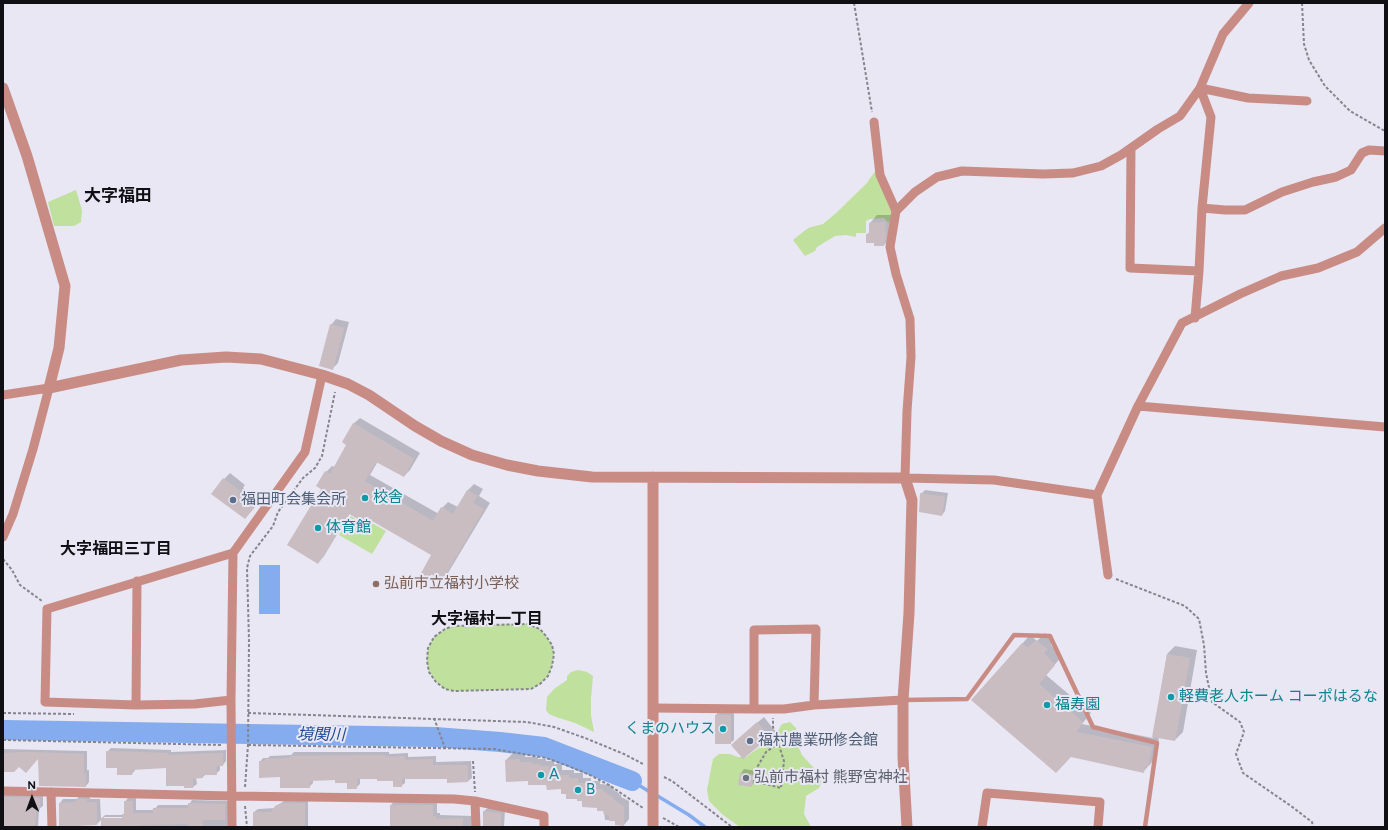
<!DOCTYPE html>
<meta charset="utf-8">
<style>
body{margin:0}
#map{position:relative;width:1388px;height:830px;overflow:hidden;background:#e8e7f3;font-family:Figtree,sans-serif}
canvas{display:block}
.frame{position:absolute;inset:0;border:4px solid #101014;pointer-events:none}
.north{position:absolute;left:12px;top:778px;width:40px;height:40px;-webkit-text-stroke:3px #e8e7f3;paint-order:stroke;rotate:359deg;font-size:11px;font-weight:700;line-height:16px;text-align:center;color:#101014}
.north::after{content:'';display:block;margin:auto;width:14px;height:18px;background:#101014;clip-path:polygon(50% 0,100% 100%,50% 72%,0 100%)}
</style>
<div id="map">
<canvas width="1388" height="830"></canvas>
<div class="frame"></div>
<div class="north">N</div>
</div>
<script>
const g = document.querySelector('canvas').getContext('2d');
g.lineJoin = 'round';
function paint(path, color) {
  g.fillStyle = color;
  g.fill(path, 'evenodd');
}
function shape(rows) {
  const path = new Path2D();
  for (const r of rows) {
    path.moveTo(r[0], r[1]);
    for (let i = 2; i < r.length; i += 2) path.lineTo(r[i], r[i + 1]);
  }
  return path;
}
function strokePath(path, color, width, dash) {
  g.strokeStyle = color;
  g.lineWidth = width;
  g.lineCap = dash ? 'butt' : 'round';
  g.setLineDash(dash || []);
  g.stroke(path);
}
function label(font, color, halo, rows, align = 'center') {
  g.font = font + ' Figtree,"Noto Sans JP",sans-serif';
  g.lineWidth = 4;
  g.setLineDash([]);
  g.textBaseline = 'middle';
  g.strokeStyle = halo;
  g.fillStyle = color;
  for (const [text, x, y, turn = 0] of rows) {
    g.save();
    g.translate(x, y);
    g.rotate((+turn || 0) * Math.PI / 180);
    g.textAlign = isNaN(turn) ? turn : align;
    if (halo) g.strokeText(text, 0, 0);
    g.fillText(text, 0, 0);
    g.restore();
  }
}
paint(shape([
 [876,170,893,211,889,223,884,218,870,219,866,221,866,233,856,233,856,237,846,235,835,236,817,247,815,251,805,256,793,240,808,228,823,224,835,214,866,184],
 [76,190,82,210,81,222,74,226,54,226,48,202],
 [351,516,369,527,372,523,386,531,372,554,339,535],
 [527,624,540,629,546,636,552,645,554,654,552,666,548,676,540,684,531,689,454,691,445,689,436,682,429,672,427,661,428,648,434,637,445,629,453,626],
 [578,670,587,672,593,676,591,699,591,715,594,732,575,723,556,717,549,714,546,710,547,697,554,689,567,680,567,676,571,672],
 [790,722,796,728,797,744,802,755,823,778,819,788,806,796,804,814,811,827,740,827,723,815,709,801,707,790,713,759,719,754,730,754,738,757,746,757,774,737,782,724]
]), '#c0e19d');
paint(shape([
 [259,565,280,565,280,614,259,614]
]), '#85acef');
paint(shape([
 [877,215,892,215,892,237,884,245,875,242,867,234,870,232,870,223],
 [336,319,349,322,338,363,332,369,331,325],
 [360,418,420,453,410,470,404,476,378,461,370,475,439,514,442,508,448,502,458,507,468,490,474,484,483,489,479,496,490,503,448,573,442,580,432,574,427,578,433,555,373,520,350,513,324,556,318,563,323,489,326,472,332,466,335,467,348,445,353,424],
 [230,473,245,485,243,488,260,500,245,518,224,479],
 [925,490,948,493,945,511,942,515,921,494],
 [1045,633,1054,641,1051,645,1062,656,1046,675,1091,713,1082,724,1153,738,1167,654,1175,646,1197,650,1183,732,1175,740,1159,737,1156,758,1143,772,972,700,1030,635,1037,641],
 [719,711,734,711,734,740,730,743,716,715],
 [764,717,775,731,769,737,738,739],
 [111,748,171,750,171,752,226,750,226,761,223,765,220,765,220,770,216,774,206,774,203,777,196,778,197,784,193,787,185,785,167,767,135,768,135,770,132,774,118,767,107,752],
 [3,749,87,751,87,770,89,770,89,782,86,786,40,785,39,757,3,771],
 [294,752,389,752,389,754,408,753,408,757,436,756,436,762,471,761,472,778,468,781,448,782,448,778,405,778,405,783,401,786,394,780,378,778,360,778,360,784,356,788,348,782,336,779,313,779,313,783,309,787,281,776,260,762,263,758,268,758,270,756,291,755],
 [512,754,525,754,525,757,538,757,538,759,546,759,546,761,554,761,554,764,562,764,562,770,574,770,574,773,583,773,583,778,591,778,591,781,600,781,600,784,610,785,615,791,619,793,619,795,621,794,621,797,629,801,629,819,624,825,616,820,605,820,604,810,567,793,562,788,529,780,506,760],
 [744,769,757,771,755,782,751,786,741,773],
 [3,794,43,795,43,806,39,809,38,827,3,827],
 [80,795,90,796,90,799,100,799,101,819,105,815,123,815,125,812,125,802,128,798,136,798,136,810,154,810,158,805,189,805,192,800,228,801,228,827,102,827,102,819,97,824,78,824,78,827,60,827,60,803,63,799,77,799],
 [104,817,127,817,127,819,104,819],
 [286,799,308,799,308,827,254,827,254,812,258,809,275,808],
 [394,801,437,801,437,813,440,813,440,815,473,816,476,827,390,827,391,805],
 [488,808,505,809,504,827,483,827,484,811],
 [561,826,598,826,598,827,560,827]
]), '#0003');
strokePath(shape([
 [632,781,650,792],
 [656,795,689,815,705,827]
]), '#85acef', 3.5);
strokePath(shape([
 [3,730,435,737,500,742,544,747,632,781]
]), '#85acef', 20);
paint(shape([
 [885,222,886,236,884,246,874,246,874,243,866,243,866,234,869,234,869,223],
 [330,324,344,328,333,370,319,366],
 [353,423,414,459,404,477,376,462,365,481,433,521,441,507,453,514,467,490,477,496,473,503,484,509,442,581,431,574,427,580,420,575,431,555,372,521,369,525,349,514,318,564,287,545,321,489,316,486,325,471,330,474,346,445,342,442],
 [223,478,240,491,238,494,255,507,245,519,211,494],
 [920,493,945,497,942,516,919,512],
 [1036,640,1047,649,1044,653,1055,665,1039,684,1083,722,1076,732,1152,747,1148,767,1145,766,1144,773,1071,757,1056,773,971,700,1022,643,1028,648],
 [1167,654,1190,658,1175,741,1152,737],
 [715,715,731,715,731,744,715,744],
 [757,722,770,737,743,759,731,745],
 [106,751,168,753,168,755,223,753,223,766,216,766,217,775,203,775,203,778,193,779,193,788,184,788,184,786,166,786,166,768,132,770,132,775,117,775,117,768,106,768],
 [29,752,84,754,84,773,86,773,86,787,39,786,38,759,26,773,19,767,14,772,3,772,3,753],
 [386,755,386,757,405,756,405,760,433,759,433,765,468,765,468,782,447,783,447,779,402,779,402,787,393,787,393,781,377,781,377,779,357,779,357,789,347,789,347,783,335,783,335,780,310,781,310,788,280,788,280,777,259,778,259,761,265,761,265,759,290,758,290,756],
 [520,759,520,762,532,762,532,764,540,764,540,766,549,766,549,769,557,769,557,775,569,775,569,778,578,778,578,783,586,783,586,786,594,786,594,789,602,789,604,792,606,792,607,794,612,796,614,800,616,800,616,802,618,802,619,804,624,806,624,826,615,825,615,821,609,821,609,815,604,815,603,811,597,811,597,808,582,807,582,801,577,801,577,799,566,799,566,794,561,794,561,789,547,790,546,785,528,785,528,781,506,782,505,760],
 [740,773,754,775,752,787,738,785],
 [3,797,40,798,40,810,36,810,35,827,3,827],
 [76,799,87,799,87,802,97,802,97,825,59,827,59,803,76,802],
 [124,801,133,801,133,813,153,813,153,808,188,808,188,803,225,804,225,820,203,820,203,827,188,827,188,824,139,825,140,827,101,827,101,818,122,818,122,814,124,814],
 [281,803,305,803,305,827,253,827,253,812,271,812,275,806],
 [390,805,433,805,433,816,436,816,436,819,463,818,463,827,390,827],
 [483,811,501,813,501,827,483,827]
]), '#cabdc2');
strokePath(shape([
 [854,3,872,112],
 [1302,3,1304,44,1309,60,1325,86,1350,111,1385,131],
 [3,559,12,570,20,585,42,601],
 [1116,579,1185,606,1199,619,1204,645,1206,673,1212,702,1240,722,1244,732,1236,754,1243,773,1291,806,1312,822,1313,827],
 [527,624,540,629,546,636,552,645,554,654,552,666,548,676,540,684,531,689,454,691,445,689,436,682,429,672,427,661,428,648,434,637,445,629,453,626,527,624],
 [3,713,74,714],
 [248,713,527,722,554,727,585,738,624,754,643,764],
 [434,718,445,748],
 [3,740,222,745],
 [248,745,494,749,546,758,566,765,590,775,609,785,643,808],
 [473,761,475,792],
 [755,771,766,752,779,743],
 [664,777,672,781,732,827],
 [753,781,781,788,784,761,773,727,773,718],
 [245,787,248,745,249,641,247,568,250,556,273,526,278,512,303,478,315,468,322,456,335,392],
 [245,806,247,827],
 [663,818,679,827]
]), '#85858d', 2, [3, 2]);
strokePath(shape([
 [903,700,967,699,1014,635,1050,636,1093,727,1157,743,1145,827]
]), '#c98c85', 4.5);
strokePath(shape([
 [1200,88,1248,98,1307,101],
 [874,122,880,175,896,211,890,247,896,274,910,319,911,357,907,411,905,478,994,480,1097,495],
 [1131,148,1130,268,1199,271],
 [1202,208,1225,210,1245,210,1282,192,1313,182,1336,177,1351,170,1362,153,1369,150,1385,151],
 [896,211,915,192,937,177,962,171,1043,174,1073,173,1101,166,1121,155,1158,129,1180,116,1200,88,1223,34,1249,3],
 [1195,318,1199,271,1202,208,1211,117,1200,88],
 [3,395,49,388,33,449,13,514,3,537],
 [1138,406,1385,427],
 [1108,575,1097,495,1138,406,1182,323,1240,294,1281,276,1318,268,1357,252,1385,228],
 [231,700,195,704,136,705,45,702,47,609,233,553],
 [136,705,137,581],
 [814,705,903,700],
 [653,708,754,709,784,709,814,705,816,629,754,630,754,709],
 [3,791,232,796,454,799,475,801,544,816,544,827],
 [51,792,52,827],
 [475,801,476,827],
 [232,827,231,700,233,553,305,452,322,375],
 [982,827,987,793,1100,802,1098,827]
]), '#c98c85', 9);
strokePath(shape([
 [3,88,27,156,65,286,59,348,49,388,181,360,226,357,261,359,322,375,348,384,369,395,415,426,441,441,472,455,507,465,538,471,592,477,905,478,912,500,909,613,903,700,903,757,907,827],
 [653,477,653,827]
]), '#c98c85', 11);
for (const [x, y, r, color] of [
 [365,498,4,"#0f9aa8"],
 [233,500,4,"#5c6f8a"],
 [318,528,4,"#0f9aa8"],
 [376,584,4,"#8d6e63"],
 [1171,697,4,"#0f9aa8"],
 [1047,705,4,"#0f9aa8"],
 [723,729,4,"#0f9aa8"],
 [750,741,4,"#5c6f8a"],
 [541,775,4,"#0f9aa8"],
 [746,778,4,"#6b7280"],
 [578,790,4,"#0f9aa8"]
]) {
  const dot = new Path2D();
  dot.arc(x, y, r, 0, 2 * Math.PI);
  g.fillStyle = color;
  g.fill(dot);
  strokePath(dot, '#e8e7f3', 1.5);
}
label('15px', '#0d838f', '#e8e7f3', [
 ["校舎",373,498],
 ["体育館",326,528],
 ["軽費老人ホーム コーポはるな",1179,697],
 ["福寿園",1055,705],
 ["くまのハウス",715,729,"right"],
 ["A",549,775],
 ["B",586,790]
], 'left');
label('15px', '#4e5e75', '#e8e7f3', [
 ["福田町会集会所",241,500],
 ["福村農業研修会館",758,741]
], 'left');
label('15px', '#785e54', '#e8e7f3', [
 ["弘前市立福村小学校",384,584]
], 'left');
label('15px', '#5b616d', '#e8e7f3', [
 ["弘前市福村 熊野宮神社",754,778]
], 'left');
label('bold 16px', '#101014', '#e8e7f3', [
 ["大字福田三丁目",116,549],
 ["大字福村一丁目",487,619]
]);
label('italic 16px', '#1e4a98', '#e8e7f3', [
 ["境関川",321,735,1]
]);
label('bold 17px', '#101014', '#e8e7f3', [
 ["大字福田",118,196]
]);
</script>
